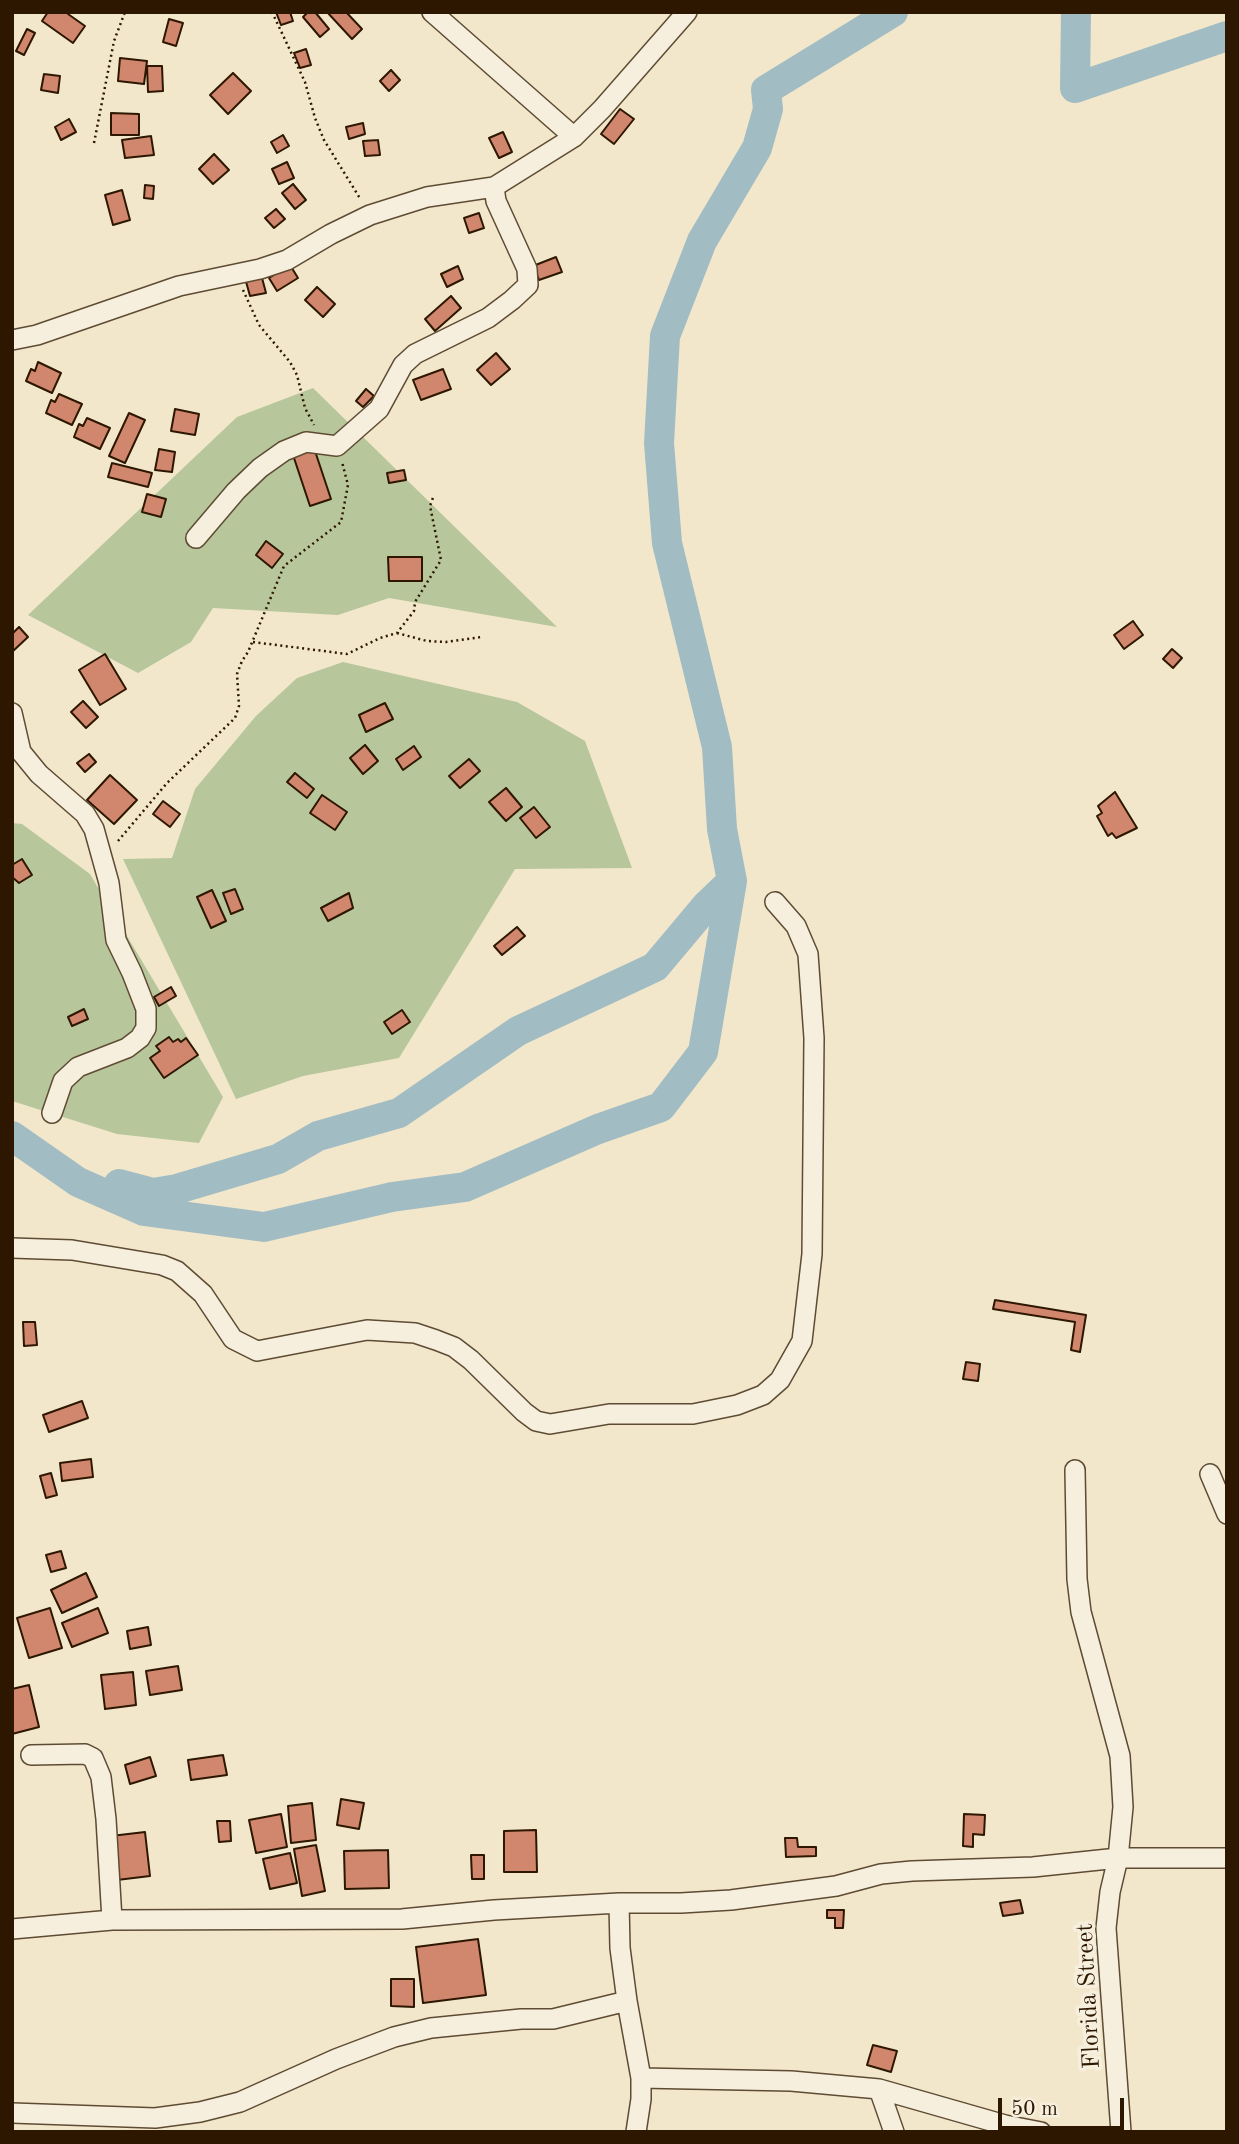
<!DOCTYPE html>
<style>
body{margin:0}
#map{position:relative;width:1239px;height:2144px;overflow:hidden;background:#f2e7cb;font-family:"Old Standard TT",serif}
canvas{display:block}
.frame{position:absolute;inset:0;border:14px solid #2d1700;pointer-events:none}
.scale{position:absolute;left:998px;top:2098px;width:126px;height:32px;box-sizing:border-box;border:4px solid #2d1700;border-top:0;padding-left:9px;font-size:21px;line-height:24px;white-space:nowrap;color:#2d1700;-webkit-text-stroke:5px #f7efdd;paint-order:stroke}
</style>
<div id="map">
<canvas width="1239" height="2144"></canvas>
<div class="frame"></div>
<div class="scale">50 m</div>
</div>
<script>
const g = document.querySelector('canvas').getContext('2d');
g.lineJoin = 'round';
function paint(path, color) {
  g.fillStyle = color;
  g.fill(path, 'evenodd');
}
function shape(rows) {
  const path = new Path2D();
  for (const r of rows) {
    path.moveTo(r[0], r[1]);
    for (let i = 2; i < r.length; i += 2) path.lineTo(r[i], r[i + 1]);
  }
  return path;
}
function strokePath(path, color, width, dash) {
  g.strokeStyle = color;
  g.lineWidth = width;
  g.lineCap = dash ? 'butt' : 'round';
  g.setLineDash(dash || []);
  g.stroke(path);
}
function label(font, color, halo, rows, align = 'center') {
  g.font = font + ' "Old Standard TT",serif';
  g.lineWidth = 7;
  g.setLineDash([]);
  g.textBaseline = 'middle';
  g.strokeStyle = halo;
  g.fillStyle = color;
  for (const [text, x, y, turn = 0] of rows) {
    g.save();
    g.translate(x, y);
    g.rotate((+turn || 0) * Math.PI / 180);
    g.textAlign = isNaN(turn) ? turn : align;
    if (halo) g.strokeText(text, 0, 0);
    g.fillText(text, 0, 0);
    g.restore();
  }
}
paint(shape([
 [313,388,557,627,389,598,338,615,213,608,191,642,138,673,28,615,237,417],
 [343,662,517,702,585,741,632,868,515,869,399,1058,303,1076,236,1099,123,859,172,858,195,789,256,716,297,678],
 [12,823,22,824,90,874,223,1097,199,1143,117,1134,12,1101]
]), '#b7c69b');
strokePath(shape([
 [1076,12,1075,88,1227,36],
 [12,1136,78,1182,144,1211,264,1227,392,1197,465,1187,598,1129,661,1107,703,1052,732,881,722,829,717,747,667,543,659,443,665,336,702,241,757,148,768,109,766,90,893,12],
 [119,1184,153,1193,177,1189,278,1159,318,1136,399,1113,518,1031,655,967,707,905,732,881]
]), '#a1bcc2', 30);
const building = shape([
 [48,12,70,12,68,14,85,26,73,43,42,21,48,12],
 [276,12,290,12,293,21,281,25,276,12],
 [308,12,315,12,329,29,320,37,303,17,308,12],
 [327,12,346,12,362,29,352,39,327,12],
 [169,19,183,23,176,46,163,42,169,19],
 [27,29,35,33,24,55,16,51,27,29],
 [306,49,311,65,300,68,294,53,306,49],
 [120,58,147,61,144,84,118,81,120,58],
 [147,66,162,66,163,91,148,92,147,66],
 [391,70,400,80,389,91,380,81,391,70],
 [233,73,251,91,228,114,210,95,233,73],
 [44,74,60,76,58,93,41,90,44,74],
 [620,109,634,119,614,144,601,134,620,109],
 [111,113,139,114,139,135,111,135,111,113],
 [69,119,76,132,61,140,55,127,69,119],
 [363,123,365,134,349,139,346,127,363,123],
 [503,132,512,152,499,158,489,138,503,132],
 [283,135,289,146,277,153,271,142,283,135],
 [151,136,154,155,125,158,122,140,151,136],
 [378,140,380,155,365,156,363,141,378,140],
 [214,154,229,170,213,184,199,169,214,154],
 [287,162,294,178,279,184,272,169,287,162],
 [293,184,306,200,295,209,282,193,293,184],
 [145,185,154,186,153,199,144,198,145,185],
 [122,190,130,220,113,225,105,195,122,190],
 [276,209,285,219,274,228,265,218,276,209],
 [479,213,484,228,469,233,464,218,479,213],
 [556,257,562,272,539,280,533,266,556,257],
 [290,265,298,278,277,291,269,278,290,265],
 [458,266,463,279,447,287,441,274,458,266],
 [261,274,266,293,250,296,245,278,261,274],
 [317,287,335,304,323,317,305,300,317,287],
 [451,296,461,308,435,331,425,319,451,296],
 [496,353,510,369,491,385,477,370,496,353],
 [38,362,61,373,52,393,26,381,31,369,35,371,38,362],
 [443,369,451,389,421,400,413,380,443,369],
 [366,389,374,396,363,407,356,401,366,389],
 [59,394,82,404,72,425,46,413,51,400,55,402,59,394],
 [175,409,199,414,195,435,171,431,175,409],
 [129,413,145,420,125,463,109,456,129,413],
 [87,418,110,428,100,449,74,437,79,424,83,426,87,418],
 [313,445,331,499,310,506,292,452,313,445],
 [159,449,175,452,172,472,155,470,159,449],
 [112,463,152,473,148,487,108,477,112,463],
 [404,470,406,480,389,483,387,473,404,470],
 [147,494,166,499,161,517,142,512,147,494],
 [266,541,283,554,272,568,256,555,266,541],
 [388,557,422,557,422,581,389,581,388,557],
 [1133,621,1143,635,1124,649,1114,635,1133,621],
 [19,627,28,637,12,652,12,634,19,627],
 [1172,649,1182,658,1173,668,1163,659,1172,649],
 [105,654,126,689,100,705,79,670,105,654],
 [83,701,98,717,86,728,71,712,83,701],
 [385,703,393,719,366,732,359,715,385,703],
 [365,745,378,761,363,774,350,758,365,745],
 [414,746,421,757,403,770,396,759,414,746],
 [89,754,96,762,85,772,77,763,89,754],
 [469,759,480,771,460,788,449,776,469,759],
 [295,773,314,789,307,798,287,782,295,773],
 [110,775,137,800,114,824,87,800,110,775],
 [506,788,522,807,506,821,489,802,506,788],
 [1115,792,1137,828,1116,838,1112,833,1108,836,1097,816,1102,813,1098,806,1115,792],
 [322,795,347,812,335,830,310,813,322,795],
 [163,801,180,814,170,827,153,814,163,801],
 [534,807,550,827,536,838,520,818,534,807],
 [22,859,32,875,19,883,12,877,12,865,22,859],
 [235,889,243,909,231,914,223,893,235,889],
 [212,890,226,921,211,928,197,897,212,890],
 [349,893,353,908,328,921,321,908,349,893],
 [517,927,525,936,502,955,494,946,517,927],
 [171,987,176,996,159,1006,154,997,171,987],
 [84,1009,88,1019,72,1026,68,1017,84,1009],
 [402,1010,410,1022,392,1034,384,1022,402,1010],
 [169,1037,173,1042,178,1039,181,1042,186,1038,198,1055,164,1078,150,1058,160,1051,156,1046,169,1037],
 [995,1300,1086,1315,1080,1352,1071,1350,1075,1322,993,1309,995,1300],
 [23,1322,35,1322,37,1345,24,1346,23,1322],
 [966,1362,980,1364,978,1381,963,1379,966,1362],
 [82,1401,88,1418,49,1432,43,1415,82,1401],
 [91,1459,93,1477,62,1481,60,1463,91,1459],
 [51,1473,57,1495,46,1498,40,1476,51,1473],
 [61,1551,66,1568,51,1572,46,1555,61,1551],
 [86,1573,97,1597,62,1613,51,1590,86,1573],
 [50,1608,62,1648,29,1658,17,1618,50,1608],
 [98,1608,108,1633,72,1647,62,1623,98,1608],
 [148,1627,151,1645,130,1649,127,1631,148,1627],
 [178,1666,182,1690,150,1695,146,1671,178,1666],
 [133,1672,136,1705,105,1709,101,1675,133,1672],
 [29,1685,39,1727,12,1734,12,1689,29,1685],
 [223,1755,227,1775,191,1780,188,1760,223,1755],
 [150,1757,156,1776,130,1784,125,1765,150,1757],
 [341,1799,364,1803,359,1829,337,1825,341,1799],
 [312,1803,316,1840,291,1843,288,1806,312,1803],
 [281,1814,287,1847,256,1853,249,1820,281,1814],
 [964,1814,985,1815,984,1835,973,1834,973,1847,963,1846,964,1814],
 [217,1821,230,1821,231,1841,219,1842,217,1821],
 [536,1830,537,1872,504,1872,504,1831,536,1830],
 [145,1832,150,1876,117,1880,111,1836,145,1832],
 [785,1838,797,1838,798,1847,816,1847,816,1856,786,1857,785,1838],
 [316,1845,325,1891,302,1896,294,1849,316,1845],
 [388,1850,389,1888,345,1889,344,1851,388,1850],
 [290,1853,297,1883,270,1889,263,1859,290,1853],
 [471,1855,484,1855,484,1879,472,1879,471,1855],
 [1020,1900,1023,1913,1003,1916,1000,1903,1020,1900],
 [827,1910,844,1910,843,1928,835,1928,835,1918,827,1918,827,1910],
 [478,1939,486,1995,423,2003,416,1947,478,1939],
 [391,1979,414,1979,414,2007,391,2006,391,1979],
 [873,2045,897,2051,891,2072,867,2065,873,2045]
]);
paint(building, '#d1876d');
strokePath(building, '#2d1700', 2);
const minor = shape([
 [432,12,574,137],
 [12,340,37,335,179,286,260,269,287,260,331,234,370,215,427,197,494,187,574,137,602,109,687,12],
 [196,538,236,491,260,468,284,451,306,442,337,446,379,409,403,365,415,354,488,318,512,300,528,285,527,269,496,201,494,187],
 [12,713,21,752,39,774,85,814,94,829,109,883,116,940,132,973,146,1009,146,1028,140,1038,127,1048,78,1067,63,1081,52,1113],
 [12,1248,72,1250,162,1265,177,1271,203,1294,233,1339,257,1351,367,1330,415,1333,436,1340,454,1347,471,1360,524,1412,536,1421,550,1424,609,1414,693,1414,737,1405,763,1395,780,1380,802,1341,812,1254,814,1038,808,954,796,926,775,902],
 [1075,1470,1077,1579,1081,1612,1120,1756,1123,1807,1118,1858,1110,1892,1106,1928,1121,2132],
 [1210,1474,1227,1514],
 [31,1755,85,1754,93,1758,101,1777,106,1819,112,1920],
 [619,1903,620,1948,627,2001,641,2078,641,2099,636,2132],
 [12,1929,112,1920,402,1919,494,1910,619,1903,681,1903,731,1900,836,1886,881,1874,912,1871,1033,1867,1118,1858,1227,1858],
 [641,2078,791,2081,879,2089,1005,2125,1041,2132],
 [879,2089,894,2132],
 [12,2113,155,2118,200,2112,240,2102,336,2059,394,2037,431,2028,521,2019,553,2019,627,2001]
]);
strokePath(minor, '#5e4b33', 22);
strokePath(shape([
 [272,12,305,82,315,118,324,140,361,200],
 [94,143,114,41,125,12],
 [243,290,259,325,290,362,297,375,305,408,314,425],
 [397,633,427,641,446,642,481,637],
 [253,642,347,654,380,638,397,633,414,611,415,602,441,560,430,506,434,495],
 [118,841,167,783,235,718,239,706,237,674,242,661,248,652,284,566,341,522,348,485,342,462]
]), '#2d1700', 2.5, [2, 3.5]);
strokePath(minor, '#f7efdd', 19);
label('24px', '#2d1700', '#f7efdd', [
 ["Florida Street",1089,1996,-93]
]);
</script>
